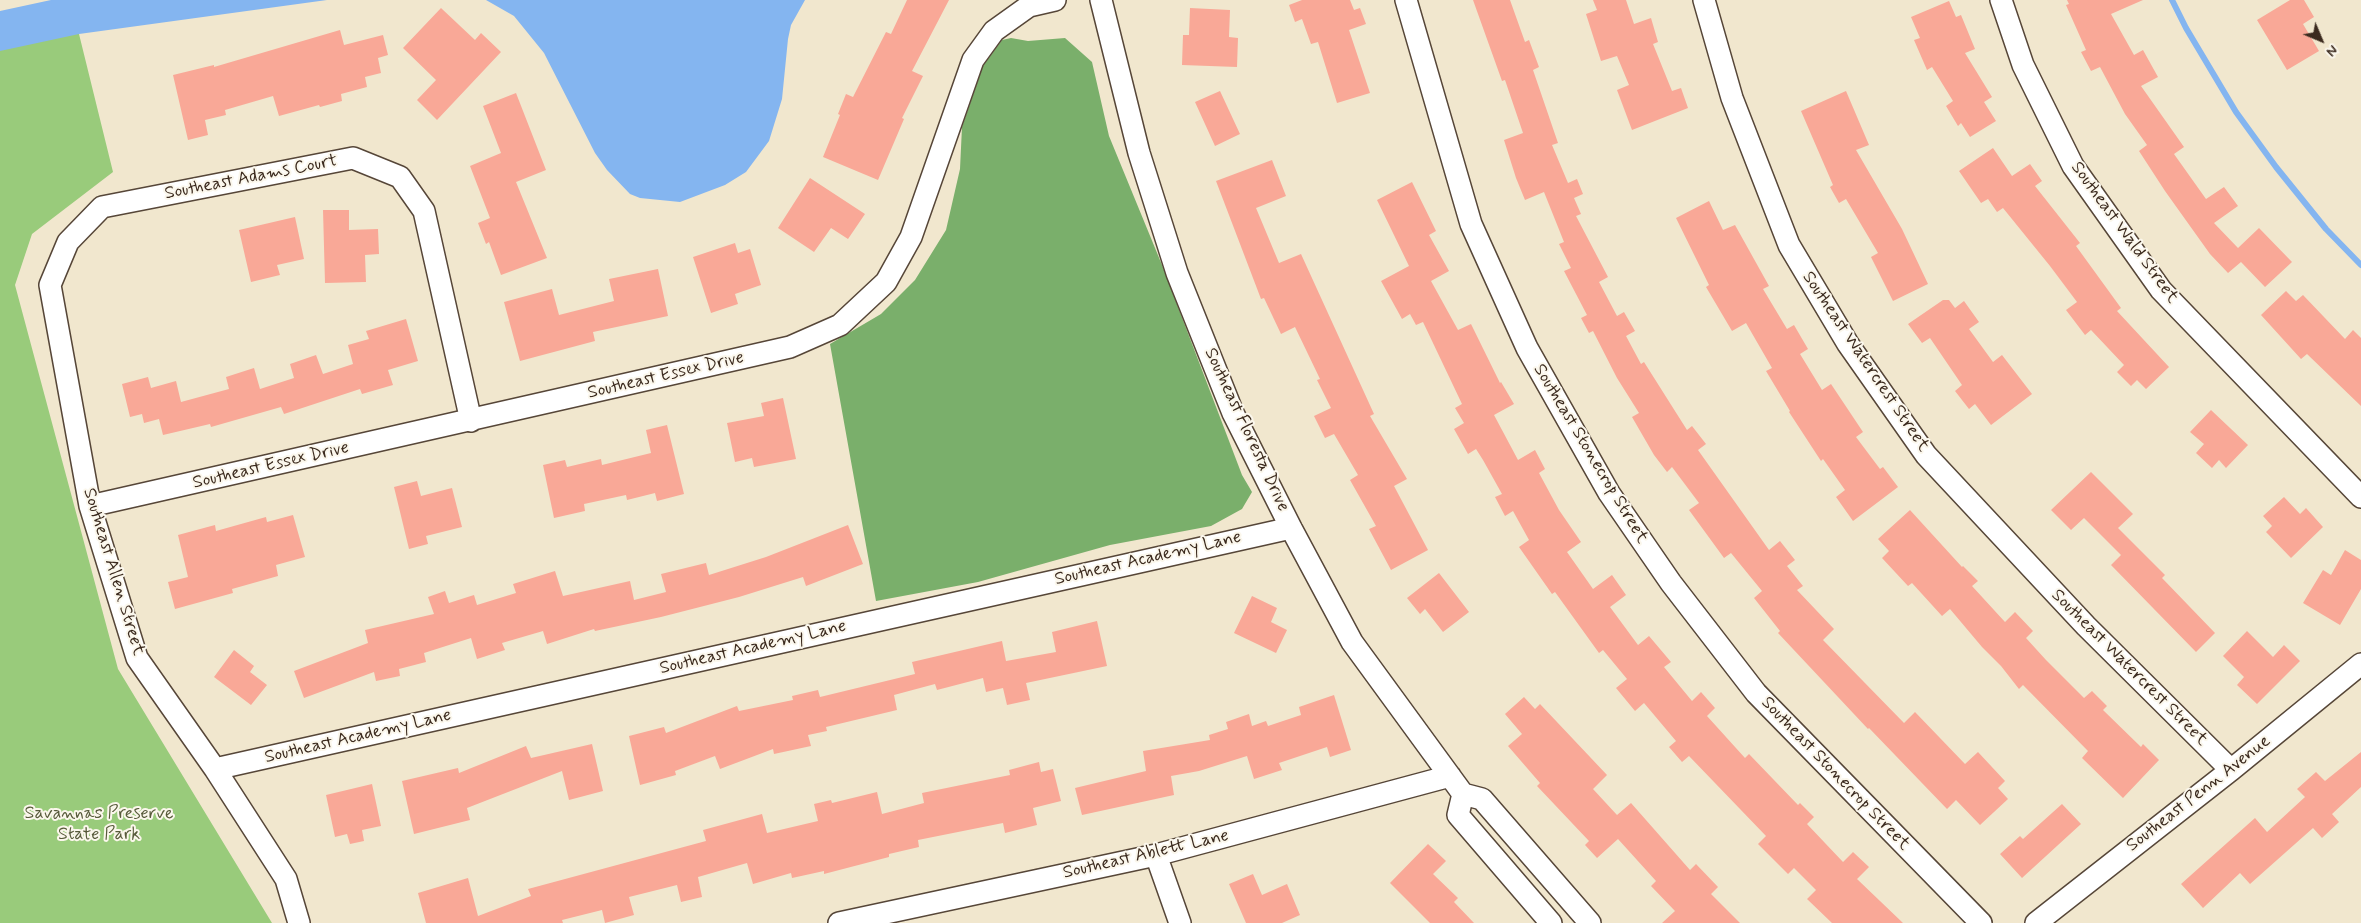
<!DOCTYPE html>
<style>
body{margin:0}
#map{position:relative;width:2361px;height:923px;overflow:hidden;background:#f1e7ce;font-family:Mynerve,sans-serif}
canvas{display:block}
.north{position:absolute;left:2296px;top:15px;width:50px;height:50px;-webkit-text-stroke:4px #fbf7ec;paint-order:stroke;rotate:135deg;font-size:14px;font-weight:700;line-height:20px;text-align:center;color:#3b2a1e}
.north::after{content:'';display:block;margin:auto;width:18px;height:22px;background:#3b2a1e;clip-path:polygon(50% 0,100% 100%,50% 72%,0 100%)}
</style>
<div id="map">
<canvas width="2361" height="923"></canvas>
<div class="north">N</div>
</div>
<script>
const g = document.querySelector('canvas').getContext('2d');
g.lineJoin = 'round';
function paint(path, color) {
  g.fillStyle = color;
  g.fill(path, 'evenodd');
}
function shape(rows) {
  const path = new Path2D();
  for (const r of rows) {
    path.moveTo(r[0], r[1]);
    for (let i = 2; i < r.length; i += 2) path.lineTo(r[i], r[i + 1]);
  }
  return path;
}
function strokePath(path, color, width, dash) {
  g.strokeStyle = color;
  g.lineWidth = width;
  g.lineCap = dash ? 'butt' : 'round';
  g.setLineDash(dash || []);
  g.stroke(path);
}
function label(font, color, halo, rows, align = 'center') {
  g.font = font + ' Mynerve,sans-serif';
  g.lineWidth = 4;
  g.setLineDash([]);
  g.textBaseline = 'middle';
  g.strokeStyle = halo;
  g.fillStyle = color;
  for (const [text, x, y, turn = 0] of rows) {
    g.save();
    g.translate(x, y);
    g.rotate((+turn || 0) * Math.PI / 180);
    g.textAlign = isNaN(turn) ? turn : align;
    if (halo) g.strokeText(text, 0, 0);
    g.fillText(text, 0, 0);
    g.restore();
  }
}
paint(shape([
 [0,32,79,34,113,172,32,234,15,285,118,669,272,923,0,923]
]), '#99cb7b');
paint(shape([
 [1011,38,1028,41,1065,38,1092,62,1109,136,1162,265,1242,475,1252,492,1242,509,1211,526,1110,545,978,582,876,601,830,344,881,314,915,280,946,230,960,169,962,127,983,66,1002,40]
]), '#7aaf6b');
paint(shape([
 [51,0,327,0,79,34,0,51,0,11],
 [486,0,805,0,791,25,788,39,782,99,769,141,746,172,725,185,680,202,640,198,630,194,607,170,595,153,544,53,514,16]
]), '#84b5f0');
strokePath(shape([
 [2172,0,2186,28,2236,112,2276,167,2326,229,2361,265]
]), '#84b5f0', 6);
paint(shape([
 [907,0,949,0,912,71,923,76,902,118,904,119,878,180,823,157,840,115,838,114,846,94,853,97,886,32,891,34],
 [1302,0,1350,0,1354,10,1360,8,1366,24,1349,30,1370,93,1337,103,1318,42,1311,44,1302,19,1295,22,1289,5],
 [1473,0,1510,0,1525,42,1529,40,1539,67,1533,70,1558,143,1552,145,1568,183,1577,179,1583,194,1574,198,1581,214,1576,216,1608,277,1599,282,1617,316,1624,312,1635,331,1626,336,1641,364,1644,362,1687,430,1692,426,1706,444,1698,450,1769,550,1780,541,1795,560,1787,566,1803,586,1797,590,1834,629,1823,640,1904,723,1915,712,1965,764,1978,752,2005,781,1998,788,2008,799,1980,825,1956,800,1947,809,1869,728,1868,729,1778,633,1780,631,1754,598,1762,591,1731,553,1724,558,1689,510,1699,503,1672,467,1667,472,1654,455,1632,417,1639,413,1617,378,1593,331,1589,333,1581,318,1587,315,1564,271,1571,268,1559,244,1564,242,1544,192,1525,200,1516,178,1504,140,1523,133,1505,80,1502,81],
 [1593,0,1626,0,1634,24,1651,18,1658,42,1653,44,1672,91,1681,88,1688,108,1632,130,1617,90,1629,85,1617,56,1601,61,1586,14,1597,10],
 [2067,0,2143,0,2111,14,2134,55,2143,50,2158,77,2141,86,2184,147,2174,154,2206,199,2224,187,2238,206,2214,223,2238,248,2259,228,2292,262,2265,287,2241,262,2228,273,2210,254,2165,191,2139,151,2147,145,2125,114,2100,67,2091,71,2081,52,2086,50,2066,5,2069,4],
 [2290,0,2304,0,2314,17,2303,24,2319,51,2287,70,2257,20],
 [1949,1,1956,17,1961,15,1975,49,1965,53,1992,97,1984,102,1996,121,1970,137,1961,123,1958,126,1946,106,1953,101,1932,67,1927,70,1914,40,1920,38,1911,17],
 [441,8,475,40,481,33,501,52,437,120,417,100,436,80,403,48],
 [1190,8,1230,10,1229,37,1238,38,1237,67,1182,65,1183,35,1189,35],
 [340,30,344,45,383,35,388,55,378,58,381,73,365,77,367,87,341,94,342,101,320,107,319,105,279,116,273,96,225,110,226,115,205,120,208,135,188,140,173,75,214,65,214,67],
 [1220,91,1240,134,1215,146,1195,102],
 [1846,91,1869,145,1856,150,1902,229,1928,284,1893,301,1871,257,1878,253,1846,199,1839,203,1830,187,1833,185,1801,111],
 [516,93,546,170,516,182,547,258,501,275,489,242,486,244,478,223,490,218,470,166,501,153,483,106],
 [1993,148,2012,176,2030,164,2042,181,2035,186,2080,243,2076,246,2121,308,2117,311,2169,367,2146,389,2137,380,2131,386,2117,372,2124,365,2091,330,2085,335,2066,310,2077,302,2050,266,2003,208,1997,212,1988,199,1981,203,1959,171],
 [1272,160,1286,196,1256,208,1279,263,1301,254,1374,414,1370,416,1407,479,1394,486,1428,550,1391,570,1369,529,1376,526,1350,480,1358,475,1334,434,1325,438,1314,416,1331,408,1317,380,1320,379,1295,327,1281,334,1264,298,1261,299,1216,181],
 [810,178,865,214,848,239,831,228,814,252,778,228],
 [1412,182,1436,231,1429,235,1449,271,1431,281,1458,330,1471,324,1500,383,1501,382,1514,404,1494,415,1518,460,1535,450,1545,469,1539,473,1559,510,1581,542,1567,552,1593,589,1612,575,1626,595,1610,607,1638,645,1649,636,1671,662,1664,667,1692,701,1701,692,1715,708,1707,716,1745,758,1749,754,1798,805,1800,803,1814,817,1807,824,1843,862,1853,852,1869,867,1857,879,1903,923,1832,923,1807,899,1816,890,1794,868,1788,874,1758,844,1766,836,1689,756,1682,762,1669,747,1676,741,1644,703,1635,711,1616,688,1627,679,1603,650,1599,653,1555,592,1552,594,1519,547,1529,540,1513,511,1505,516,1495,497,1502,494,1483,460,1476,449,1468,454,1454,429,1464,423,1455,408,1462,404,1423,322,1416,325,1410,314,1402,319,1381,281,1409,266,1377,200],
 [1709,201,1723,230,1735,225,1769,286,1763,289,1787,329,1794,325,1808,349,1800,354,1822,390,1831,384,1863,432,1856,437,1880,469,1883,467,1898,487,1853,521,1836,497,1845,490,1823,459,1821,461,1789,412,1790,411,1766,371,1772,368,1746,323,1732,331,1706,287,1709,285,1676,218],
 [323,210,349,210,349,230,378,229,379,254,365,255,366,282,325,283],
 [295,217,304,259,277,265,280,275,251,282,239,230],
 [735,243,738,253,750,249,761,285,735,294,738,304,711,313,693,257],
 [658,269,668,316,593,332,595,341,520,361,504,302,552,289,559,315,614,301,609,279],
 [2286,291,2296,301,2303,295,2345,339,2353,330,2361,338,2361,406,2307,354,2301,359,2261,315],
 [1943,300,1949,300,1955,308,1964,301,1979,322,1969,329,1993,362,2002,355,2032,394,1991,425,1975,404,1969,409,1955,391,1962,385,1930,338,1922,343,1908,324],
 [406,319,418,361,388,370,393,385,362,394,360,389,284,414,281,407,211,427,210,424,163,435,159,419,144,423,142,414,130,417,122,384,148,377,151,388,176,381,181,402,229,389,226,377,254,368,260,389,294,378,290,364,316,355,323,374,353,364,348,345,369,339,366,331],
 [783,398,796,459,754,467,752,458,735,462,727,423,764,416,761,403],
 [2211,410,2248,445,2226,468,2219,460,2212,468,2196,453,2204,444,2190,432],
 [667,425,684,494,657,501,655,493,627,500,626,495,584,504,585,511,554,518,543,465,565,460,567,467,601,459,602,465,651,453,646,430],
 [2091,472,2133,514,2118,528,2165,575,2162,578,2215,633,2196,652,2111,565,2121,555,2084,518,2071,530,2051,510],
 [417,481,421,496,452,488,462,527,426,536,428,544,409,549,394,487],
 [2284,497,2300,514,2306,508,2323,527,2291,558,2266,532,2272,526,2263,516],
 [1910,510,1962,567,1963,566,1978,581,1972,586,2005,622,2015,612,2033,631,2026,638,2046,660,2084,698,2092,691,2107,706,2103,710,2141,747,2143,744,2159,760,2123,798,2082,758,2088,751,2023,685,2019,689,2001,666,1982,647,1950,609,1942,616,1912,583,1908,586,1882,558,1889,551,1878,539],
 [293,515,305,557,276,565,278,576,232,589,233,593,175,609,168,582,188,577,178,535,215,525,216,531,266,517,267,522],
 [848,525,863,564,806,586,803,577,739,597,661,617,595,631,594,629,547,644,543,631,502,643,505,650,477,659,471,638,424,653,426,662,399,669,400,676,376,681,374,672,304,698,294,671,368,643,365,630,434,614,428,597,445,591,449,603,474,595,477,605,516,593,513,584,555,571,563,596,630,581,634,600,666,592,661,574,706,563,709,575,766,557],
 [2345,550,2361,560,2361,589,2340,625,2303,603,2323,570,2331,575],
 [1439,573,1469,612,1443,632,1425,609,1420,614,1407,598],
 [1252,596,1277,608,1271,622,1287,630,1276,653,1234,633],
 [1097,621,1107,666,1026,683,1030,700,1007,705,1003,688,986,692,983,678,937,690,935,684,894,695,897,710,826,727,827,731,808,735,811,746,774,754,773,749,720,769,715,756,675,771,676,775,640,785,629,736,664,727,666,733,737,706,739,711,793,700,792,696,818,690,820,697,915,674,912,662,1002,641,1006,661,1056,652,1052,632],
 [2247,631,2273,657,2284,645,2300,661,2257,704,2237,685,2244,677,2223,656],
 [234,650,254,666,250,672,267,685,251,705,214,677],
 [1334,695,1351,750,1330,757,1327,747,1279,763,1282,770,1254,779,1247,756,1199,771,1171,776,1174,795,1082,815,1075,788,1146,771,1143,751,1210,740,1209,735,1228,729,1226,722,1249,714,1252,726,1266,721,1268,726,1301,715,1299,707],
 [1524,697,1535,709,1540,704,1607,775,1593,789,1617,815,1631,803,1690,870,1696,864,1718,887,1711,894,1740,923,1662,923,1675,911,1651,886,1656,881,1618,839,1597,858,1585,845,1589,841,1537,786,1540,783,1508,746,1522,734,1505,714],
 [592,744,603,791,569,800,562,771,467,808,470,820,414,834,402,781,458,768,459,773,526,746,531,758],
 [2361,752,2361,787,2332,814,2339,822,2322,838,2313,828,2250,884,2240,873,2203,908,2181,884,2255,818,2267,832,2305,797,2297,789,2316,772,2325,781],
 [1039,762,1041,772,1053,769,1061,801,1033,808,1037,825,1005,833,1003,823,918,840,919,847,889,854,889,857,824,874,824,871,792,878,791,873,753,884,747,863,698,877,702,897,681,902,677,885,629,897,634,915,605,923,602,910,562,920,563,923,426,923,418,893,468,878,478,916,531,896,528,889,706,841,703,830,762,814,767,833,818,821,814,804,831,800,832,803,877,792,882,814,924,803,922,793,1010,775,1009,770],
 [372,784,381,826,362,830,364,841,350,844,347,834,335,837,326,795],
 [2062,804,2081,824,2022,878,2000,854,2020,836,2023,839],
 [1428,844,1446,861,1433,874,1458,898,1454,902,1474,923,1430,923,1390,883],
 [1253,874,1262,895,1287,884,1300,915,1282,923,1246,923,1229,884]
]), '#f9a897');
const minor = shape([
 [1101,0,1139,153,1177,273,1233,413,1291,528,1352,642,1463,794,1482,799,1590,923],
 [1406,0,1471,224,1527,348,1609,493,1671,583,1756,693,1981,923],
 [1704,0,1732,98,1789,245,1848,344,1926,455,2086,626,2231,770],
 [2001,0,2023,65,2073,166,2161,290,2361,497],
 [90,506,790,347,840,325,886,282,911,237,973,60,994,31,1029,6,1055,0],
 [215,769,1291,528],
 [1463,794,1458,815,1551,923],
 [1156,855,1180,923],
 [299,923,286,879,215,769,137,658,90,506,50,285,68,242,102,207,353,158,400,177,424,211,471,421],
 [839,923,1156,855,1450,776],
 [2036,923,2231,770,2361,664]
]);
strokePath(minor, '#564638', 24);
strokePath(minor, '#fff', 21);
label('18px', '#3b2a1e', '#fbf7ec', [
 ["Southeast Adams Court",251,178,-11],
 ["Southeast Wald Street",2124,233,54],
 ["Southeast Watercrest Street",1865,362,56],
 ["Southeast Essex Drive",666,376,-13],
 ["Southeast Floresta Drive",1246,430,65],
 ["Southeast Stonecrop Street",1590,454,59],
 ["Southeast Essex Drive",271,466,-13],
 ["Southeast Academy Lane",1148,559,-13],
 ["Southeast Allen Street",113,572,73],
 ["Southeast Academy Lane",753,648,-13],
 ["Southeast Watercrest Street",2129,668,45],
 ["Southeast Academy Lane",358,737,-13],
 ["Southeast Stonecrop Street",1835,774,46],
 ["Southeast Penn Avenue",2199,794,-38],
 ["Southeast Ablett Lane",1146,855,-13]
]);
label('18px', '#575a3a', '#fbf7ec', [
 ["Savannas Preserve",99,814],
 ["State Park",99,835]
]);
</script>
